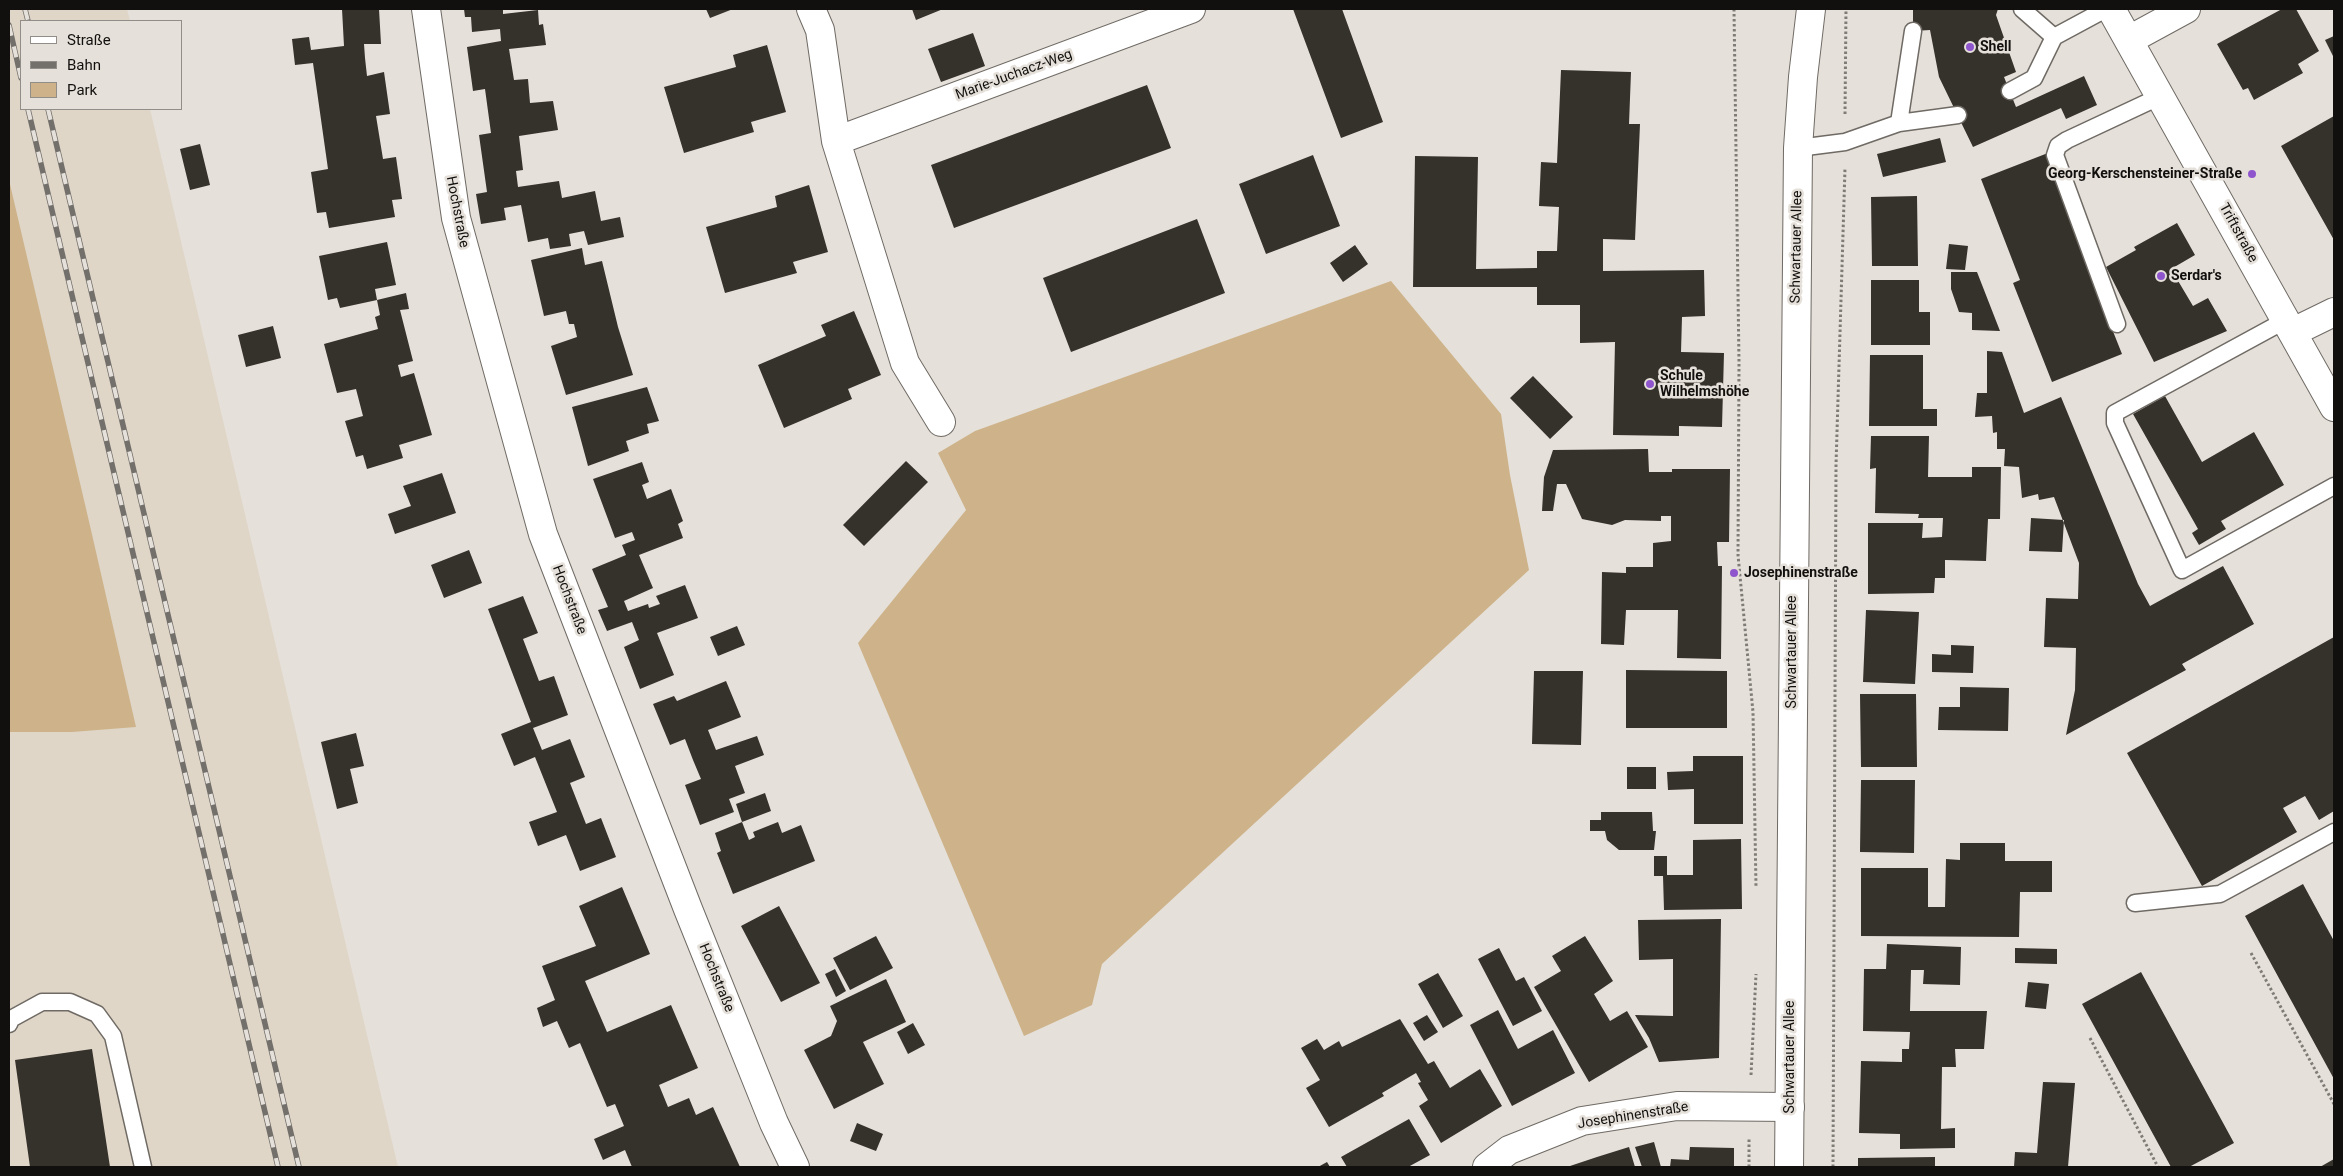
<!DOCTYPE html>
<meta charset="utf-8">
<style>
body{margin:0}
#map{position:relative;width:2343px;height:1176px;overflow:hidden;background:#e5e0d9;font-family:Roboto,sans-serif}
canvas{display:block}
.frame{position:absolute;inset:0;border:10px solid #12100e;pointer-events:none}
.legend{position:absolute;left:20px;top:20px;width:162px;height:90px;box-sizing:border-box;background:#e5e0d9;border:1px solid #918d88;margin:0;padding:6px 9px;list-style:none;font-size:15px;color:#12100e}
.legend li{display:flex;align-items:center;gap:10px;height:25px}
.legend b{width:25px;border:1px solid #918d88}
</style>
<div id="map">
<canvas width="2343" height="1176"></canvas>
<div class="frame"></div>
<ul class="legend">
<li><b style="height:6px;background:#fff"></b>Straße</li>
<li><b style="height:6px;background:#73706c"></b>Bahn</li>
<li><b style="height:14px;background:#ceb38a"></b>Park</li>
</ul>
</div>
<script>
const g = document.querySelector('canvas').getContext('2d');
g.lineJoin = 'round';
function paint(path, color) {
  g.fillStyle = color;
  g.fill(path, 'evenodd');
}
function shape(rows) {
  const path = new Path2D();
  for (const r of rows) {
    path.moveTo(r[0], r[1]);
    for (let i = 2; i < r.length; i += 2) path.lineTo(r[i], r[i + 1]);
  }
  return path;
}
function strokePath(path, color, width, dash) {
  g.strokeStyle = color;
  g.lineWidth = width;
  g.lineCap = dash ? 'butt' : 'round';
  g.setLineDash(dash || []);
  g.stroke(path);
}
function label(font, color, halo, rows, align = 'center') {
  g.font = font + ' Roboto,sans-serif';
  g.lineWidth = 5;
  g.setLineDash([]);
  g.textBaseline = 'middle';
  g.strokeStyle = halo;
  g.fillStyle = color;
  for (const [text, x, y, turn = 0] of rows) {
    g.save();
    g.translate(x, y);
    g.rotate((+turn || 0) * Math.PI / 180);
    g.textAlign = isNaN(turn) ? turn : align;
    if (halo) g.strokeText(text, 0, 0);
    g.fillText(text, 0, 0);
    g.restore();
  }
}
paint(shape([
 [9,9,127,9,130,21,21,21,21,109,150,109,398,1167,9,1167]
]), '#dfd6c8');
paint(shape([
 [9,180,91,530,136,727,72,732,9,732],
 [1391,281,1501,414,1510,475,1529,570,1102,964,1092,1005,1024,1036,858,643,966,510,938,453,975,431]
]), '#ceb38a');
paint(shape([
 [342,9,379,9,381,44,364,44,365,58,367,76,384,72,390,114,376,116,383,159,396,157,402,199,392,200,395,217,329,228,326,212,317,213,311,172,328,169,313,63,295,65,292,39,309,37,311,50,344,46],
 [464,9,503,9,503,14,538,10,539,25,543,24,546,45,509,49,514,80,528,79,530,103,553,101,558,130,519,136,523,170,516,171,518,187,559,181,562,198,595,191,601,221,620,217,624,237,588,245,584,231,569,234,571,246,550,249,548,238,528,242,521,205,504,208,506,220,481,224,476,194,487,192,479,135,491,133,485,89,473,91,467,47,501,41,500,29,472,32,471,17,465,17],
 [706,9,733,9,710,18],
 [912,9,943,9,916,20],
 [1293,9,1342,9,1383,122,1341,138],
 [1913,9,1998,9,1996,15,2016,72,2004,77,2016,107,2084,76,2097,105,2066,119,2061,108,1973,147,1939,77,1930,30,1913,31],
 [2282,9,2296,9,2319,51,2298,64,2303,73,2254,100,2248,88,2243,90,2217,44],
 [973,33,985,66,941,82,928,49],
 [2334,36,2334,58,2325,40],
 [767,45,786,112,751,122,754,132,684,153,664,87,736,67,733,55],
 [1561,70,1631,72,1629,124,1640,124,1635,240,1603,239,1603,271,1704,270,1705,316,1682,317,1681,352,1724,353,1722,427,1679,426,1679,436,1613,435,1615,342,1580,343,1580,305,1537,305,1537,287,1413,287,1415,156,1478,157,1476,269,1537,268,1537,251,1557,251,1559,207,1539,206,1541,162,1557,163],
 [1147,85,1171,148,954,228,931,165],
 [2334,116,2334,240,2281,146],
 [1940,138,1946,162,1883,177,1877,154],
 [200,144,210,185,190,190,180,149],
 [2048,153,2088,254,2083,256,2122,354,2052,382,2013,283,2020,280,1981,179],
 [1313,155,1340,226,1266,254,1239,184],
 [809,185,828,252,793,262,797,273,725,293,706,227,777,207,775,196],
 [1917,196,1918,266,1872,266,1871,197],
 [1197,219,1225,293,1071,352,1043,278],
 [2177,223,2195,255,2171,269,2193,306,2208,298,2227,331,2154,362,2106,267,2136,250,2134,247],
 [387,242,396,285,375,289,377,300,340,308,337,298,328,300,319,256],
 [1949,244,1968,246,1965,270,1946,269],
 [1355,245,1368,264,1343,282,1330,263],
 [582,248,585,265,602,261,618,327,633,375,566,395,551,346,577,337,574,324,569,324,566,311,544,316,531,260],
 [1951,272,1977,272,2000,331,1972,330,1972,313,1959,312,1951,289],
 [1871,280,1919,280,1919,312,1930,312,1930,345,1871,345],
 [406,293,409,309,400,310,413,361,398,365,401,377,414,373,432,435,399,445,403,458,367,469,363,455,356,457,345,421,363,416,356,389,337,393,324,344,378,329,375,317,380,315,377,300],
 [854,311,881,375,848,389,852,399,784,428,758,365,826,336,821,325],
 [273,326,281,358,246,367,238,335],
 [1987,351,2002,352,2024,413,2061,397,2138,584,2150,606,2223,566,2254,624,2182,664,2186,670,2066,735,2075,690,2076,648,2044,647,2046,598,2078,599,2079,563,2054,497,2039,500,2038,494,2022,498,2019,467,2004,466,2005,449,1997,449,1997,432,1993,433,1992,416,1975,417,1977,393,1987,393],
 [1870,355,1923,355,1923,409,1937,409,1937,426,1869,426],
 [1533,376,1573,417,1550,439,1510,398],
 [647,387,659,421,647,424,649,433,626,441,629,451,588,466,572,407],
 [2165,396,2202,462,2254,432,2284,485,2221,521,2226,529,2199,545,2192,533,2198,529,2133,414],
 [1871,436,1929,436,1928,477,1972,477,1972,467,2001,467,2000,519,1988,519,1986,561,1945,560,1945,578,1935,578,1934,593,1868,594,1868,523,1923,523,1922,538,1942,537,1943,518,1918,518,1919,514,1875,513,1876,468,1870,469],
 [1648,449,1649,472,1672,472,1672,469,1730,469,1729,542,1717,542,1718,566,1722,566,1721,659,1677,658,1678,610,1626,610,1624,645,1601,644,1602,572,1626,573,1626,567,1653,567,1653,543,1671,541,1671,516,1661,516,1661,521,1625,520,1612,525,1582,519,1566,484,1557,484,1553,511,1542,511,1544,477,1553,450],
 [906,461,928,482,864,546,843,525],
 [642,462,649,482,642,485,647,499,671,489,683,521,678,524,683,538,639,555,653,588,624,601,628,611,648,604,649,608,660,604,656,596,685,585,698,618,657,633,674,675,640,689,624,647,639,640,632,622,607,631,598,610,608,607,592,569,626,555,622,545,635,540,632,532,615,538,593,479],
 [442,473,456,513,395,534,388,514,411,506,403,486],
 [2031,518,2064,520,2062,552,2029,551],
 [469,550,482,583,444,598,431,565],
 [523,596,538,633,523,639,539,681,554,676,568,715,533,728,542,750,570,739,585,777,570,783,586,824,601,818,616,857,580,871,566,835,538,846,529,822,557,812,535,757,514,766,501,734,531,722,488,609],
 [1866,610,1919,612,1915,684,1863,682],
 [737,626,745,645,718,656,710,637],
 [2334,637,2334,811,2319,820,2305,796,2283,808,2297,832,2202,886,2127,753],
 [1951,645,1974,646,1973,673,1932,672,1932,654,1951,655],
 [1626,670,1727,671,1727,728,1626,728],
 [1534,671,1583,671,1581,745,1532,744],
 [726,681,741,717,708,730,716,750,757,736,764,755,735,766,745,793,729,799,734,812,700,825,685,785,701,779,693,760,685,739,670,745,653,704,674,696,677,701],
 [1960,687,2009,688,2008,731,1938,730,1939,707,1960,707],
 [1860,694,1916,694,1917,767,1861,767],
 [356,733,364,766,350,769,358,803,337,809,321,742],
 [1693,756,1743,756,1743,824,1694,824,1694,789,1668,790,1667,772,1693,771],
 [1627,767,1656,767,1656,789,1627,789],
 [1861,780,1915,780,1914,853,1860,852],
 [765,793,771,811,742,822,736,804],
 [1601,812,1652,812,1653,831,1656,831,1654,850,1619,850,1607,840,1605,831,1590,831,1590,820,1601,820],
 [742,822,749,840,755,837,753,832,778,822,782,833,801,825,815,861,733,894,717,853,721,851,715,833],
 [1741,839,1742,909,1664,910,1663,876,1654,876,1654,856,1667,856,1667,875,1693,875,1693,840],
 [1960,843,2005,843,2005,861,2052,861,2052,892,2020,892,2019,937,1861,936,1861,868,1928,868,1928,907,1945,907,1946,859,1960,860],
 [2303,884,2334,941,2334,1079,2245,916],
 [622,887,650,954,585,981,607,1032,671,1005,698,1068,659,1085,668,1107,689,1098,696,1115,713,1107,740,1167,632,1167,625,1150,603,1160,594,1139,624,1126,615,1104,607,1107,580,1043,569,1048,557,1021,543,1027,537,1008,555,1000,542,966,596,946,579,906],
 [779,906,820,983,781,1002,741,926],
 [1721,919,1719,1058,1659,1062,1649,1038,1635,1015,1673,1016,1673,959,1639,960,1638,920],
 [876,936,893,968,850,990,833,958],
 [1585,936,1613,981,1594,994,1610,1021,1627,1011,1648,1047,1589,1082,1534,987,1561,971,1552,956],
 [1887,944,1961,947,1960,985,1923,984,1924,970,1911,970,1910,1011,1987,1011,1984,1049,1955,1049,1956,1067,1942,1067,1941,1129,1955,1128,1955,1148,1900,1149,1900,1134,1859,1133,1861,1061,1902,1062,1902,1049,1909,1049,1910,1032,1863,1031,1864,969,1886,969],
 [1499,948,1516,981,1524,977,1542,1011,1513,1026,1478,959],
 [2015,948,2057,949,2057,964,2015,963],
 [835,969,846,991,836,997,825,974],
 [2141,972,2234,1143,2189,1167,2171,1167,2082,1004],
 [1438,973,1463,1016,1443,1028,1418,984],
 [886,979,906,1022,863,1042,884,1084,834,1109,804,1050,831,1036,837,1021,830,1006],
 [2028,982,2049,984,2046,1009,2025,1007],
 [1498,1010,1518,1049,1553,1030,1575,1073,1512,1106,1470,1025],
 [1427,1015,1438,1032,1424,1041,1413,1023],
 [1400,1019,1428,1064,1434,1061,1450,1088,1480,1069,1502,1106,1441,1143,1419,1106,1428,1100,1418,1083,1421,1082,1416,1073,1382,1093,1384,1096,1329,1127,1306,1088,1320,1080,1301,1048,1317,1039,1324,1050,1339,1041,1342,1047],
 [913,1023,925,1045,908,1054,897,1032],
 [92,1049,110,1167,30,1167,15,1060],
 [2043,1082,2075,1083,2068,1167,2014,1167,2015,1152,2037,1153],
 [1409,1119,1430,1155,1408,1167,1347,1167,1341,1157],
 [857,1123,883,1134,876,1151,850,1141],
 [1654,1142,1661,1167,1642,1167,1635,1147],
 [1629,1147,1635,1167,1567,1167,1597,1157],
 [1690,1147,1734,1148,1734,1167,1670,1167,1671,1159,1689,1160],
 [1935,1157,1935,1167,1858,1167,1858,1158],
 [2334,1159,2334,1167,2320,1167],
 [1327,1162,1330,1167,1318,1167]
]), '#35312b');
const service = shape([
 [2022,9,2054,37,2106,9],
 [2010,91,2034,78,2054,37],
 [1899,123,1958,115],
 [1798,148,1845,142,1899,123,1913,31],
 [2286,320,2115,413,2115,423,2182,570,2334,486],
 [2117,324,2055,155,2058,146,2067,140,2161,96],
 [2135,903,2220,894,2334,832],
 [9,1024,11,1019,42,1002,70,1002,97,1014,113,1036,143,1167]
]);
const minor = shape([
 [426,9,456,218,543,534,688,909,774,1123,795,1167],
 [811,9,820,30,836,141,905,363,941,422],
 [2129,40,2186,9],
 [836,141,1191,9],
 [2293,332,2334,312],
 [1487,1167,1509,1150,1582,1121,1677,1106,1790,1107]
]);
const tertiary = shape([
 [2111,9,2334,407]
]);
const primary = shape([
 [1789,1167,1798,148,1803,77,1811,9]
]);
strokePath(service, '#6f6a64', 19);
strokePath(minor, '#6f6a64', 30);
strokePath(tertiary, '#6f6a64', 30);
strokePath(primary, '#6f6a64', 30);
strokePath(shape([
 [1734,9,1739,363,1738,555,1753,712,1756,887],
 [1845,114,1846,9],
 [2251,953,2334,1104],
 [2090,1038,2158,1167],
 [1751,1075,1756,974],
 [1749,1167,1749,1138],
 [1833,1167,1836,465,1845,168]
]), '#7f7c77', 3, [2.5, 2.5]);
strokePath(service, '#fff', 16);
strokePath(minor, '#fff', 28);
strokePath(tertiary, '#fff', 28);
strokePath(primary, '#fff', 28);
const rail = shape([
 [25,9,28,21],
 [9,25,21,78],
 [28,109,278,1167],
 [48,109,299,1167]
]);
strokePath(rail, '#73706c', 5.5);
strokePath(rail, '#e5e0d9', 4, [11]);
for (const [x, y, r, color] of [
 [1970,47,5,"#8f55cc"],
 [2252,174,5,"#8f55cc"],
 [2161,276,5,"#8f55cc"],
 [1650,384,5,"#8f55cc"],
 [1734,573,5,"#8f55cc"]
]) {
  const dot = new Path2D();
  dot.arc(x, y, r, 0, 2 * Math.PI);
  g.fillStyle = color;
  g.fill(dot);
  strokePath(dot, '#e5e0d9', 2);
}
label('bold 14px', '#12100e', '#e5e0d9', [
 ["Shell",1980,47],
 ["Georg-Kerschensteiner-Straße",2242,174,"right"],
 ["Serdar's",2171,276],
 ["Schule",1660,376],
 ["Wilhelmshöhe",1660,392],
 ["Josephinenstraße",1744,573]
], 'left');
label('14px', '#12100e', '#e5e0d9', [
 ["Marie-Juchacz-Weg",1014,75,-20],
 ["Hochstraße",457,212,79],
 ["Triftstraße",2238,233,61],
 ["Schwartauer Allee",1797,247,-89],
 ["Hochstraße",569,600,69],
 ["Schwartauer Allee",1792,652,-90],
 ["Hochstraße",716,978,68],
 ["Schwartauer Allee",1790,1057,-90],
 ["Josephinenstraße",1633,1116,-9]
]);
</script>
